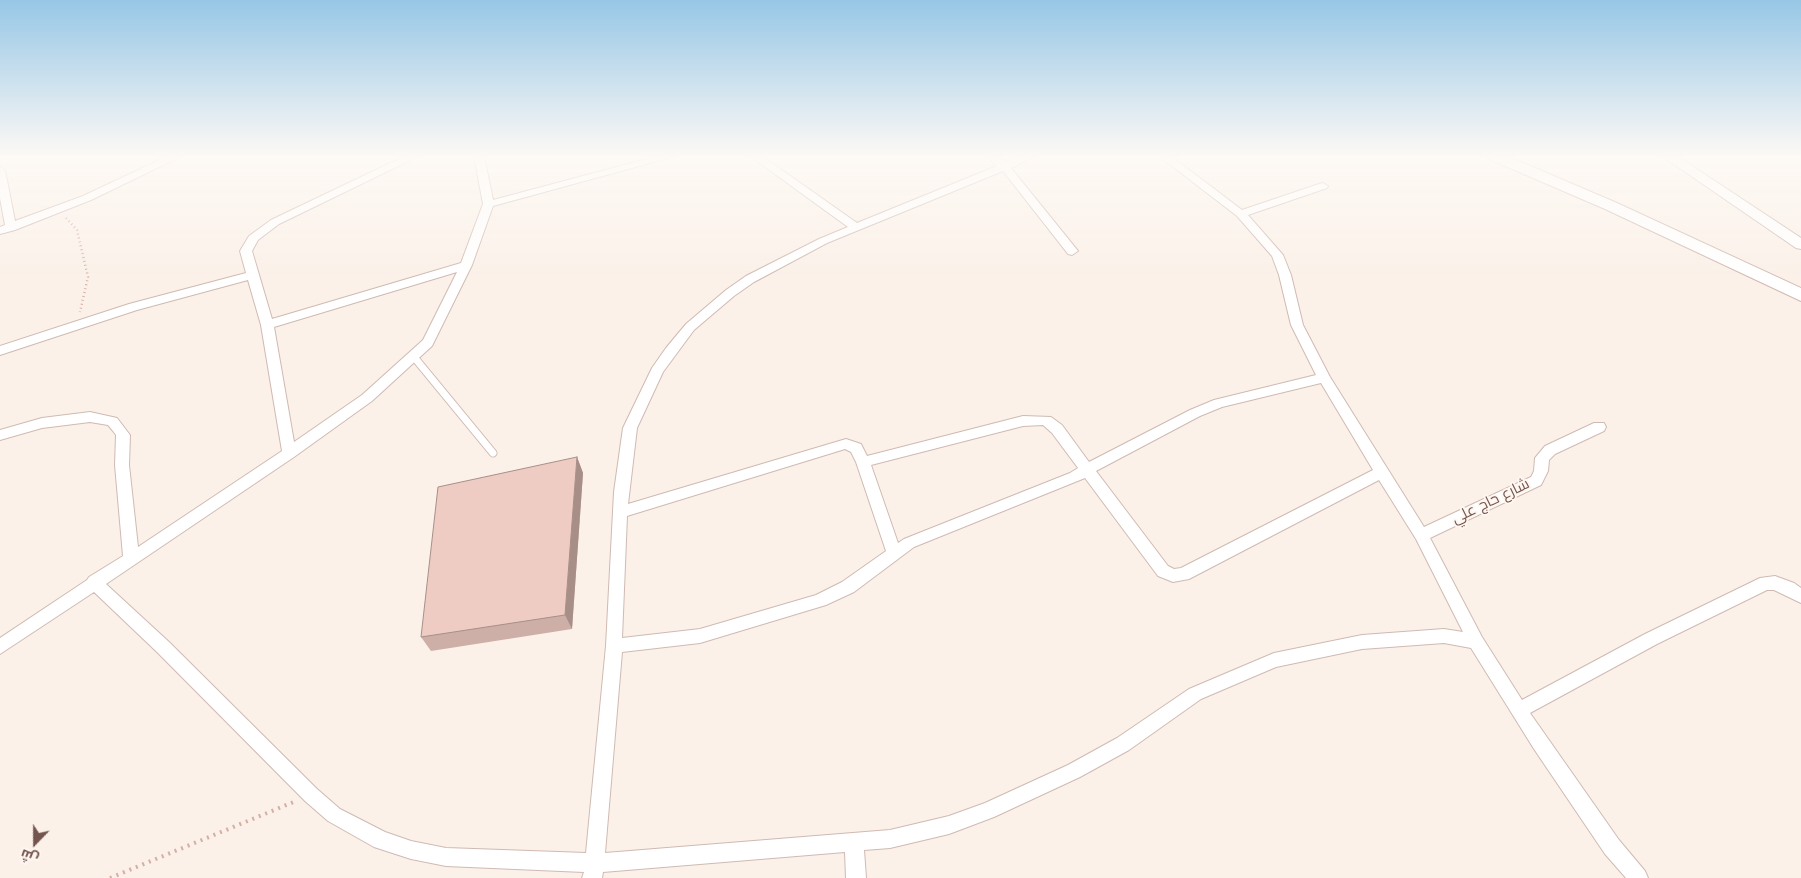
<!DOCTYPE html>
<meta charset="utf-8">
<style>
body{margin:0}
#map{position:relative;width:1801px;height:878px;overflow:hidden;background:#fbf1e9;font-family:Jost,Cairo,sans-serif}
canvas{display:block}
.north{position:absolute;left:10px;top:818px;width:50px;height:50px;-webkit-text-stroke:4px #fef6f0;paint-order:stroke;rotate:202deg;font-size:14px;font-weight:700;line-height:20px;text-align:center;color:#74554e}
.north::after{content:'';display:block;margin:auto;width:18px;height:22px;background:#74554e;clip-path:polygon(50% 0,100% 100%,50% 72%,0 100%)}
</style>
<div id="map">
<canvas width="1801" height="878"></canvas>
<div class="north">ش</div>
</div>
<script>
const g = document.querySelector('canvas').getContext('2d');
g.lineJoin = 'round';
function shape(rows) {
  const path = new Path2D();
  for (const r of rows) {
    path.moveTo(r[0], r[1]);
    for (let i = 2; i < r.length; i += 2) path.lineTo(r[i], r[i + 1]);
  }
  return path;
}
function strokePath(path, color, width, dash) {
  g.strokeStyle = color;
  g.lineWidth = width;
  g.lineCap = dash ? 'butt' : 'round';
  g.setLineDash(dash || []);
  g.stroke(path);
}
function paint(path, color) {
  g.fillStyle = color;
  g.fill(path, 'evenodd');
}
function label(font, color, halo, rows, align = 'center') {
  g.font = font + ' Jost,Cairo,sans-serif';
  g.lineWidth = 4;
  g.setLineDash([]);
  g.textBaseline = 'middle';
  g.strokeStyle = halo;
  g.fillStyle = color;
  for (const [text, x, y, turn = 0] of rows) {
    g.save();
    g.translate(x, y);
    g.rotate((+turn || 0) * Math.PI / 180);
    g.textAlign = isNaN(turn) ? turn : align;
    if (halo) g.strokeText(text, 0, 0);
    g.fillText(text, 0, 0);
    g.restore();
  }
}
const service = shape([
 [414,357,493,453]
]);
const minor = shape([
 [168,156,182,156,91,200,15,230,0,234,0,227,5,225,0,198,0,167,5,170,15,221,83,196,168,156],
 [405,156,419,156,279,224,258,240,252,251,272,319,461,263,483,204,474,156,484,156,493,200,658,156,676,156,493,206,472,265,432,346,372,401,294,457,106,584,169,642,317,789,340,809,385,832,411,841,446,848,586,853,606,646,614,492,623,428,652,368,666,348,686,324,726,290,746,276,819,239,848,227,750,156,762,156,857,223,997,166,986,156,998,156,1006,162,1020,156,1035,156,1011,168,1078,251,1072,255,1068,254,1003,171,827,243,754,282,734,296,694,330,663,372,637,428,628,504,846,439,861,444,867,456,1023,416,1051,417,1062,425,1089,462,1190,410,1214,400,1316,375,1291,325,1279,275,1272,256,1237,216,1159,156,1171,156,1242,210,1319,184,1323,183,1328,186,1327,188,1248,215,1283,255,1291,275,1303,325,1330,377,1424,527,1531,477,1534,471,1535,458,1545,446,1594,423,1604,423,1606,427,1604,431,1555,454,1549,460,1548,471,1541,485,1430,538,1482,637,1522,700,1645,634,1760,578,1775,576,1794,583,1801,588,1801,603,1774,590,1767,590,1657,644,1530,713,1619,840,1645,871,1648,878,1626,878,1605,854,1534,749,1471,648,1444,643,1362,649,1276,667,1201,699,1129,750,1080,777,994,817,949,834,890,848,864,850,866,878,846,878,845,852,603,872,602,878,582,878,584,872,446,866,411,859,374,847,328,821,305,801,157,652,94,592,0,654,0,638,87,580,89,577,123,556,115,465,116,435,113,431,108,425,90,422,42,428,0,440,0,430,42,418,90,412,117,418,130,435,129,465,138,547,282,451,261,325,248,280,137,310,0,355,0,346,129,304,246,273,240,251,249,236,271,220,405,156],
 [457,272,423,340,362,395,294,442,274,327,457,272],
 [1321,383,1373,470,1181,568,1174,569,1168,566,1096,471,1200,416,1222,407,1321,383],
 [1043,425,1052,433,1078,468,1070,473,904,539,898,543,871,465,1023,426,1043,425],
 [845,449,851,452,856,462,886,551,842,582,816,595,700,629,622,638,627,516,845,449],
 [1085,478,1158,576,1173,582,1189,579,1379,480,1416,539,1463,632,1444,629,1362,635,1274,653,1189,689,1117,738,1068,765,985,803,949,816,890,830,605,853,622,652,700,643,826,605,854,592,914,547,1085,478]
]);
const tertiary = shape([
 [1662,156,1677,156,1801,238,1801,249,1796,248,1662,156]
]);
const secondary = shape([
 [1487,156,1507,156,1617,203,1801,288,1801,301,1605,209,1489,159,1487,156]
]);
strokePath(service, '#cfbab2', 9);
strokePath(minor, '#cfbab2', 2);
strokePath(tertiary, '#cfbab2', 2);
strokePath(secondary, '#d1b9b0', 2);
strokePath(shape([
 [66,218,77,230,88,277,80,312]
]), '#d4afa6', 2.5, [1, 3]);
strokePath(shape([
 [110,878,296,801]
]), '#d4afa6', 4, [2, 5]);
strokePath(service, '#fff', 7);
paint(minor, '#fff');
paint(tertiary, '#fff');
paint(secondary, '#fff');
paint(shape([
 [577,457,583,473,572,629,431,651,421,637]
]), '#ceafa8');
paint(shape([
 [577,457,583,473,572,629,565,615]
]), '#a78f88');
const building = shape([
 [577,457,565,615,421,637,438,487,577,457]
]);
paint(building, '#efccc3');
strokePath(building, '#a78f88', 1);
const sky = g.createLinearGradient(0, 0, 0, 279);
sky.addColorStop(0, '#97c7e6');
sky.addColorStop(0.56, '#fdf9f5');
sky.addColorStop(1, '#fdf9f500');
g.fillStyle = sky;
g.fillRect(0, 0, 1801, 279);
label('15px', '#74554e', '#fef6f0', [
 ["شارع حاج علي",1491,502,-26]
]);
</script>
